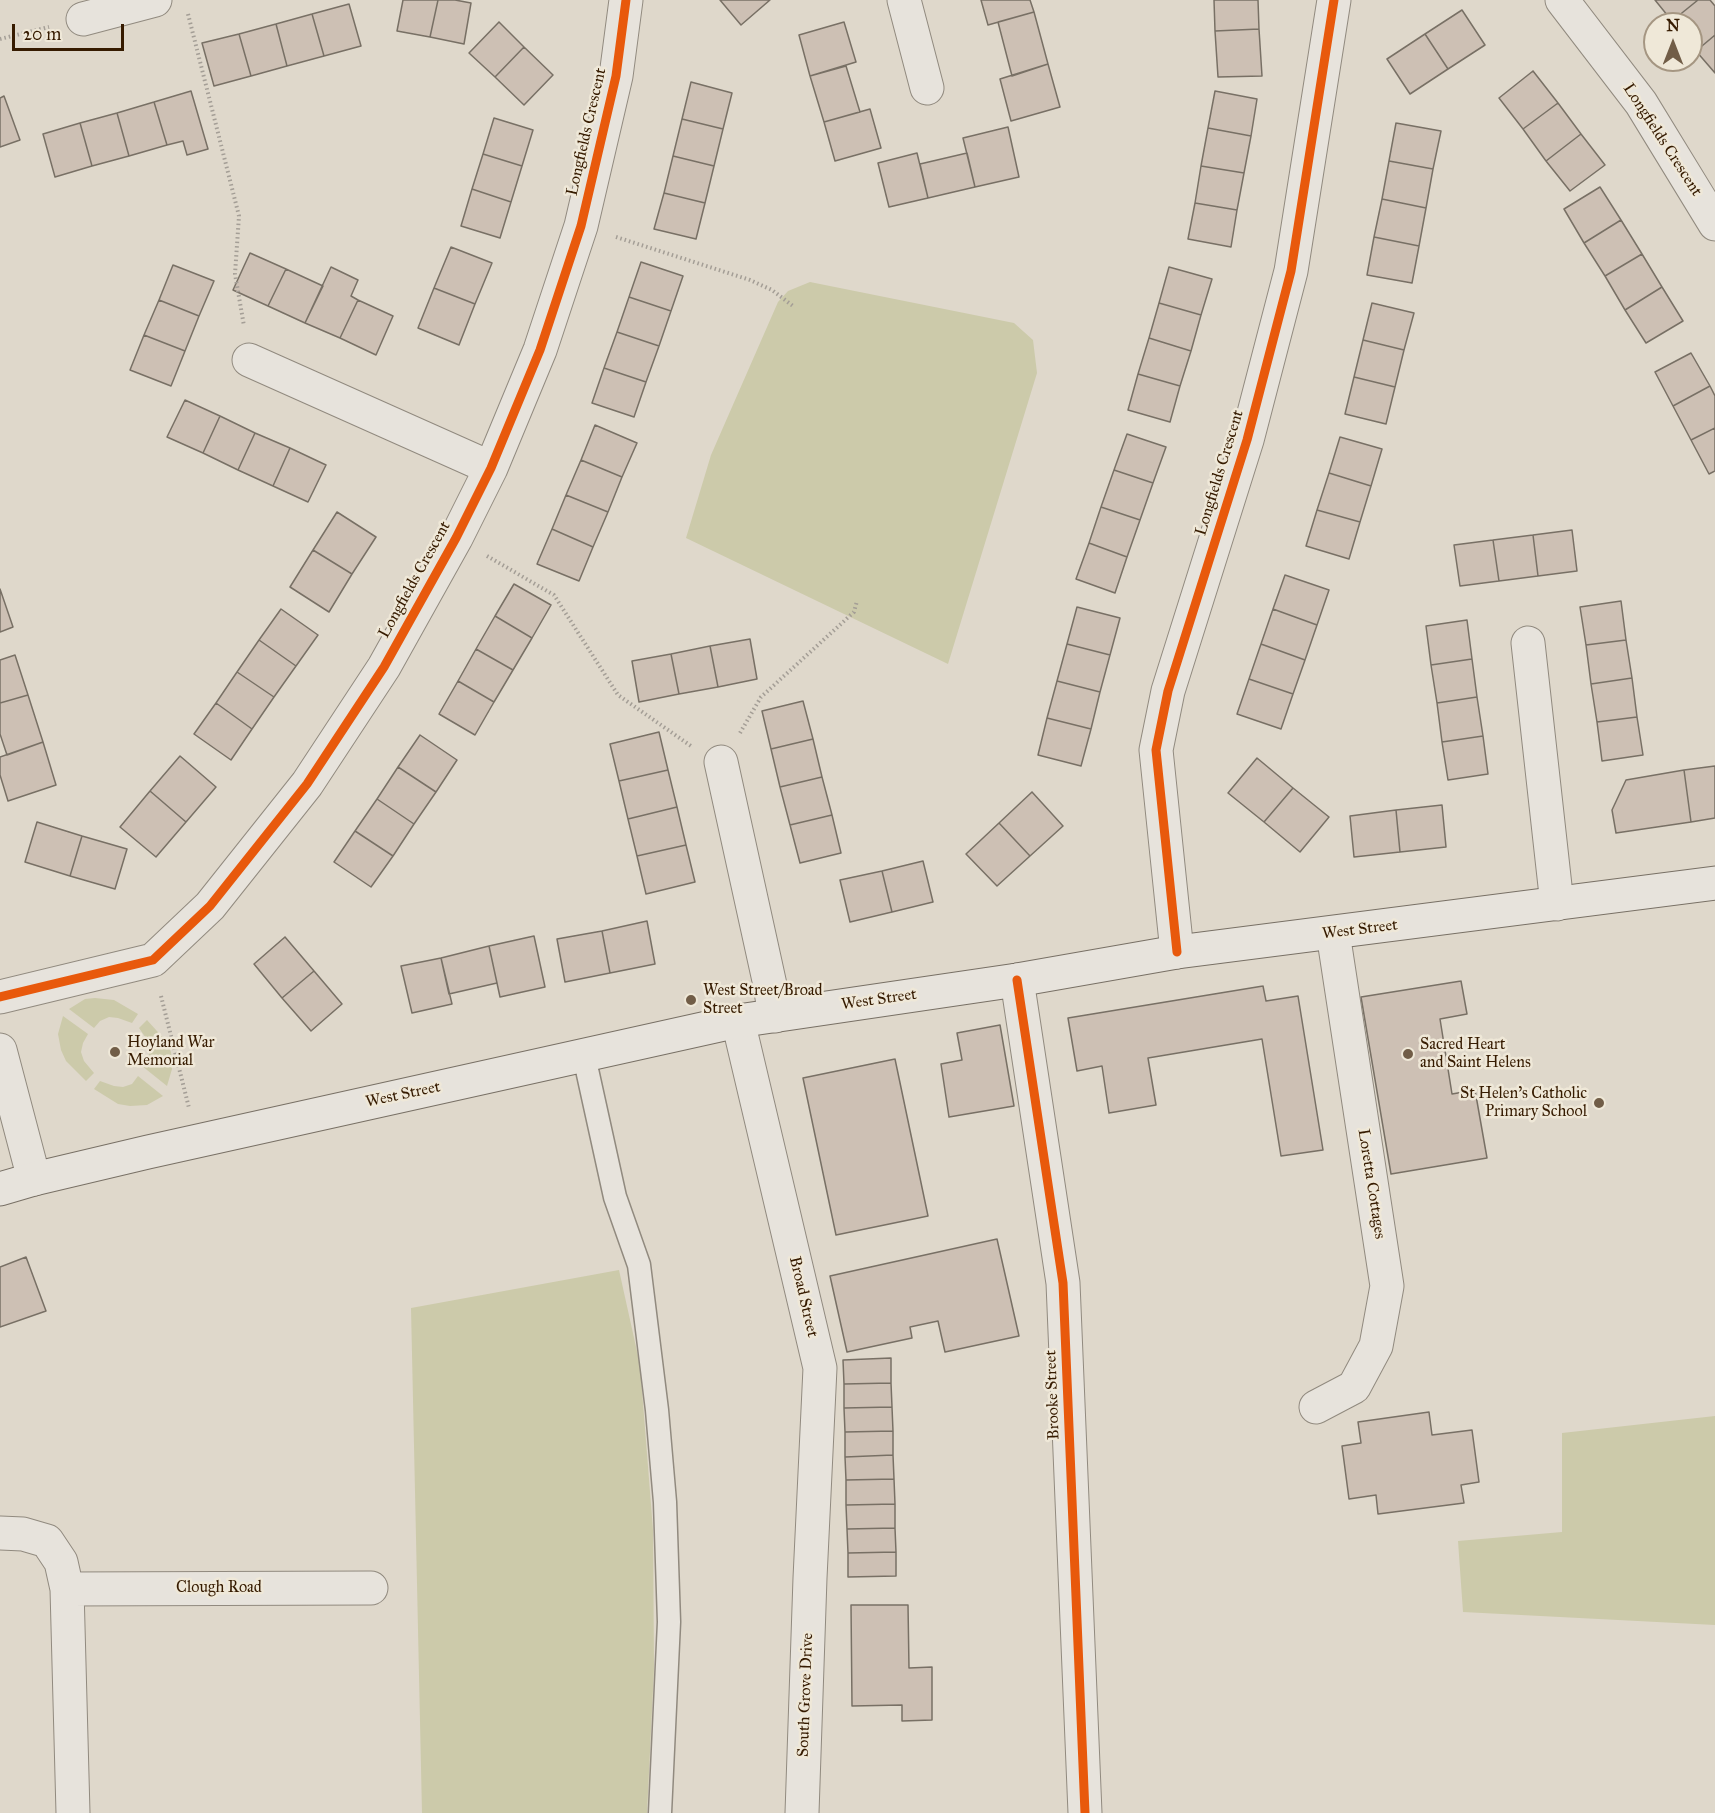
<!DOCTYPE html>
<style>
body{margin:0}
#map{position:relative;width:1715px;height:1813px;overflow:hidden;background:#dfd8cb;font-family:"IM FELL Great Primer",serif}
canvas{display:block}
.north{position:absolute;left:1643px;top:12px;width:60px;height:60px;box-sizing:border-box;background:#efe8d8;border:2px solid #a59682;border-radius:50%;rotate:0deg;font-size:16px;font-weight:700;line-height:24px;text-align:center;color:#361b00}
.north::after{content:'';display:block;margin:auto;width:21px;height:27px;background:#715d47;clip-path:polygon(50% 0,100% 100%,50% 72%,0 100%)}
.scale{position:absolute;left:12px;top:24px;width:112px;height:27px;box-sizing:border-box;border:3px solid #361b00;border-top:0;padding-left:8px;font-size:18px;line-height:21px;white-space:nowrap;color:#361b00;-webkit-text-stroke:4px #efe8d8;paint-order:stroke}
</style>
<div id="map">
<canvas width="1715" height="1813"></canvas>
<div class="north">N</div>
<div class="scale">20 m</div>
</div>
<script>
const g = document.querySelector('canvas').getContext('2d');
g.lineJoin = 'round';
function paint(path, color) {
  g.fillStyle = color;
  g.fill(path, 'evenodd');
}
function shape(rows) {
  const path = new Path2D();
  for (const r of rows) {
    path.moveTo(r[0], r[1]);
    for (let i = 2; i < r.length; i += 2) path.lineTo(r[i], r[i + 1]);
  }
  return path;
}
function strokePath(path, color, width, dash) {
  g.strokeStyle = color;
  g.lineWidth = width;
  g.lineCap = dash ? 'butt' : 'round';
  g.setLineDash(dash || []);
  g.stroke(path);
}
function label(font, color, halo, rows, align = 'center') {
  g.font = font + ' "IM FELL Great Primer",serif';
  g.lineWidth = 5;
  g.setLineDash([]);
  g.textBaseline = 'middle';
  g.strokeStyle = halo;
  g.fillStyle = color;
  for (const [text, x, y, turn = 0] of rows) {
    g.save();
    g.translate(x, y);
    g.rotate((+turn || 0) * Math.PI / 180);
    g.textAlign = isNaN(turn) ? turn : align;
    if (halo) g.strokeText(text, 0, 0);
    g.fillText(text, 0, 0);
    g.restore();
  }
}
paint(shape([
 [810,282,1014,323,1033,340,1037,373,948,664,686,538,711,455,778,302,788,291],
 [95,998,114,1000,138,1014,132,1023,118,1018,109,1017,100,1021,94,1028,69,1009,85,999],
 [63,1016,88,1034,83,1043,81,1052,84,1061,94,1073,86,1081,66,1061,61,1050,58,1034],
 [147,1020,166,1041,171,1052,172,1069,167,1086,142,1066,148,1059,150,1049,148,1041,139,1028],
 [138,1076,163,1096,147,1105,130,1106,118,1104,94,1089,100,1081,114,1086,123,1087,132,1084],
 [619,1270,640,1365,653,1530,654,1669,647,1813,422,1813,411,1308],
 [1715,1416,1715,1625,1463,1612,1458,1541,1562,1532,1562,1433]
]), '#cccaaa');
const building = shape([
 [403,0,438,0,430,37,397,31,403,0],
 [438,0,455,0,471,3,464,44,430,37,438,0],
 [720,0,770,0,741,25,720,0],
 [981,0,1030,0,1034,12,988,25,981,0],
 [1214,0,1258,0,1259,29,1215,31,1214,0],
 [1655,0,1698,0,1672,21,1655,0],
 [1698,0,1710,0,1715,6,1715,35,1696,51,1691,44,1691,24,1675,24,1672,21,1698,0],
 [349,4,361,46,324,56,312,14,349,4],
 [1462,10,1485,45,1448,69,1425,34,1462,10],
 [1034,12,1048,64,1012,76,998,22,1034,12],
 [312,14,324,56,287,66,276,24,312,14],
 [499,22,524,47,495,77,469,53,499,22],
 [844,22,856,62,810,76,799,35,844,22],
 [276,24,287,66,251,76,239,34,276,24],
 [1259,29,1262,76,1218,77,1215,31,1259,29],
 [239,34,251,76,214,86,202,43,239,34],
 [1425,34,1448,69,1410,94,1387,59,1425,34],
 [1715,35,1715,73,1696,51,1715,35],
 [524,47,553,75,524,105,495,77,524,47],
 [1048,64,1060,107,1011,121,1000,79,1048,64],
 [846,66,860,112,824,122,810,76,846,66],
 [1533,71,1558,103,1523,129,1499,98,1533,71],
 [691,82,732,93,723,129,682,119,691,82],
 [191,91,208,149,187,155,183,141,167,145,154,102,191,91],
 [1215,91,1257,99,1251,136,1208,128,1215,91],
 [4,96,20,140,0,147,0,98,4,96],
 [154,102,167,145,129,156,117,113,154,102],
 [1558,103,1581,134,1546,161,1523,129,1558,103],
 [870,109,881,148,835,161,824,122,870,109],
 [117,113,129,156,92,166,80,123,117,113],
 [494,118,533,130,522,166,483,154,494,118],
 [682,119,723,129,714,166,673,156,682,119],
 [80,123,92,166,55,177,43,134,80,123],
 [1396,123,1441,131,1433,169,1389,161,1396,123],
 [1008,127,1019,177,975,187,963,138,1008,127],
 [1208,128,1251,136,1244,173,1201,166,1208,128],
 [1581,134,1605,165,1570,191,1546,161,1581,134],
 [917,153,928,198,889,207,878,163,917,153],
 [967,153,975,187,928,198,920,164,967,153],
 [483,154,522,166,511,202,472,189,483,154],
 [673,156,714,166,705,203,664,193,673,156],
 [1389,161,1433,169,1426,208,1382,199,1389,161],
 [1201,166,1244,173,1237,210,1195,203,1201,166],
 [1600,187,1621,220,1584,243,1564,209,1600,187],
 [472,189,511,202,500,238,461,226,472,189],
 [664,193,705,203,696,239,654,229,664,193],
 [1382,199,1426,208,1419,246,1374,237,1382,199],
 [1195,203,1237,210,1231,247,1188,239,1195,203],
 [1621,220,1642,254,1605,276,1584,243,1621,220],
 [1374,237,1419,246,1412,283,1367,275,1374,237],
 [451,247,492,263,475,304,434,288,451,247],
 [250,253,286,269,268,306,233,290,250,253],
 [1642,254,1662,287,1625,310,1605,276,1642,254],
 [641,262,683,276,671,311,629,297,641,262],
 [173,265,214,281,199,316,159,300,173,265],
 [331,267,358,280,351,296,358,300,340,338,305,323,331,267],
 [1169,267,1212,279,1201,315,1159,303,1169,267],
 [286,269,323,286,305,323,268,306,286,269],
 [1662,287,1683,321,1646,343,1625,310,1662,287],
 [434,288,475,304,459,345,418,328,434,288],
 [629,297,671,311,659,346,617,332,629,297],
 [159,300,199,316,185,351,144,335,159,300],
 [358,300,393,316,376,355,340,338,358,300],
 [1159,303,1201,315,1191,351,1149,338,1159,303],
 [1372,303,1414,313,1404,350,1363,340,1372,303],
 [617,332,659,346,646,382,604,368,617,332],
 [144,335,185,351,171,386,130,370,144,335],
 [1149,338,1191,351,1180,386,1138,374,1149,338],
 [1363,340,1404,350,1395,387,1354,377,1363,340],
 [1691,353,1710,386,1673,406,1655,372,1691,353],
 [604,368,646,382,634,417,592,403,604,368],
 [1138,374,1180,386,1170,422,1128,410,1138,374],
 [1354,377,1395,387,1386,424,1345,414,1354,377],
 [1710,386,1715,396,1715,428,1691,440,1673,406,1710,386],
 [185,400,220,416,203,453,167,437,185,400],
 [220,416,255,433,238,470,203,453,220,416],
 [595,425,637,443,622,477,581,460,595,425],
 [1715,428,1715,471,1709,474,1691,440,1715,428],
 [255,433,290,448,273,486,238,470,255,433],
 [1127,434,1166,447,1153,483,1114,470,1127,434],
 [1340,437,1382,449,1371,486,1329,473,1340,437],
 [290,448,326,465,308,502,273,486,290,448],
 [581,460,622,477,608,512,566,495,581,460],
 [1114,470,1153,483,1140,520,1101,507,1114,470],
 [1329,473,1371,486,1360,522,1317,510,1329,473],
 [566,495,608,512,593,547,552,529,566,495],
 [1101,507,1140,520,1127,557,1089,543,1101,507],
 [1317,510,1360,522,1349,559,1306,546,1317,510],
 [337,512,376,537,352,574,313,550,337,512],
 [552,529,593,547,579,581,537,564,552,529],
 [1572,530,1577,571,1538,576,1533,535,1572,530],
 [1533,535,1538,576,1499,581,1493,540,1533,535],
 [1493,540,1499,581,1460,586,1454,545,1493,540],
 [1089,543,1127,557,1115,593,1076,579,1089,543],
 [313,550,352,574,329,612,290,587,313,550],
 [1285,575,1329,590,1317,625,1273,609,1285,575],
 [514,584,551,605,532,638,495,616,514,584],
 [0,589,13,627,0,632,0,589],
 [1621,601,1626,640,1586,645,1580,607,1621,601],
 [1077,607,1120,618,1110,655,1067,644,1077,607],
 [281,609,318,635,296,666,259,640,281,609],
 [1273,609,1317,625,1305,660,1261,644,1273,609],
 [495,616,532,638,513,670,476,649,495,616],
 [1467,620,1472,659,1431,665,1426,626,1467,620],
 [750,639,757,679,718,687,710,646,750,639],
 [259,640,296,666,274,697,237,672,259,640],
 [1626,640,1632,678,1591,684,1586,645,1626,640],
 [1067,644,1110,655,1100,692,1057,681,1067,644],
 [1261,644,1305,660,1293,694,1249,679,1261,644],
 [710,646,718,687,679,694,671,654,710,646],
 [476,649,513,670,494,702,458,681,476,649],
 [671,654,679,694,639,702,632,661,671,654],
 [15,655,28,695,0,703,0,660,15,655],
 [1472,659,1477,697,1437,703,1431,665,1472,659],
 [237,672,274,697,252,729,216,703,237,672],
 [1632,678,1637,717,1597,722,1591,684,1632,678],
 [1249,679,1293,694,1281,729,1237,714,1249,679],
 [458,681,494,702,475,735,439,714,458,681],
 [1057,681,1100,692,1091,729,1047,718,1057,681],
 [28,695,43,742,7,755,0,734,0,703,28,695],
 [1477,697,1483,736,1442,742,1437,703,1477,697],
 [803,701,813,739,771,749,762,711,803,701],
 [216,703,252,729,231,760,194,734,216,703],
 [1637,717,1643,755,1602,761,1597,722,1637,717],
 [1047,718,1091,729,1081,766,1038,755,1047,718],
 [659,732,668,770,619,781,610,744,659,732],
 [420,735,457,760,436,792,398,767,420,735],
 [1483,736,1488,774,1448,780,1442,742,1483,736],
 [813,739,822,777,780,787,771,749,813,739],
 [43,742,56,785,8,801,0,775,0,757,43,742],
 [180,756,216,787,186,822,150,791,180,756],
 [1257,758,1293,788,1264,822,1228,793,1257,758],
 [1715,766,1715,818,1691,822,1684,770,1715,766],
 [398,767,436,792,414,824,377,799,398,767],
 [668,770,677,807,628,819,619,781,668,770],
 [1684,770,1691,822,1616,833,1612,810,1626,780,1684,770],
 [822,777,832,815,790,825,780,787,822,777],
 [1293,788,1329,817,1300,852,1264,822,1293,788],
 [150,791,186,822,156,857,120,827,150,791],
 [1032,792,1063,826,1030,856,999,823,1032,792],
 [377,799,414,824,393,856,355,831,377,799],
 [1442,805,1446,847,1400,852,1396,810,1442,805],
 [677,807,686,845,637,856,628,819,677,807],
 [1396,810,1400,852,1354,857,1350,816,1396,810],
 [832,815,841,853,800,863,790,825,832,815],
 [37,822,82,836,70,876,25,862,37,822],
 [999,823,1030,856,997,886,966,854,999,823],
 [355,831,393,856,371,887,334,862,355,831],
 [82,836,127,849,115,889,70,876,82,836],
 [686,845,695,882,646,894,637,856,686,845],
 [923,861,933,902,892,912,882,871,923,861],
 [882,871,892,912,850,922,840,880,882,871],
 [647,921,655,964,610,973,602,931,647,921],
 [602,931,610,973,565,982,557,939,602,931],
 [534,936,545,987,500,997,489,946,534,936],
 [285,937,314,971,282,998,254,964,285,937],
 [489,946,497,983,449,994,441,958,489,946],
 [441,958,452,1004,412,1013,401,966,441,958],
 [314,971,342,1004,311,1031,282,998,314,971],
 [1461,981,1467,1014,1440,1019,1452,1094,1475,1090,1487,1158,1391,1174,1361,997,1461,981],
 [1263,986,1266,1001,1298,996,1323,1150,1281,1156,1262,1039,1148,1058,1156,1105,1109,1113,1102,1066,1077,1071,1068,1018,1263,986],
 [1000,1025,1014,1106,949,1117,941,1064,962,1060,957,1033,1000,1025],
 [895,1059,928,1216,836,1235,803,1078,895,1059],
 [997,1239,1019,1336,945,1352,938,1321,910,1327,912,1338,847,1352,830,1276,997,1239],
 [26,1257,46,1311,0,1327,0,1267,26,1257],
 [891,1358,891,1383,844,1384,843,1360,891,1358],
 [891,1383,892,1407,844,1408,844,1384,891,1383],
 [892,1407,893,1431,845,1432,844,1408,892,1407],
 [1429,1412,1432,1435,1472,1430,1479,1482,1461,1485,1464,1503,1378,1514,1376,1495,1349,1499,1342,1446,1361,1443,1358,1422,1429,1412],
 [893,1431,893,1455,845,1457,845,1432,893,1431],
 [893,1455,894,1479,846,1480,845,1457,893,1455],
 [894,1479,895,1504,846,1505,846,1480,894,1479],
 [895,1504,895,1528,847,1529,846,1505,895,1504],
 [895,1528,896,1552,848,1553,847,1529,895,1528],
 [896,1552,896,1576,848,1577,848,1553,896,1552],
 [851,1605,908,1605,909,1668,932,1667,932,1720,902,1721,902,1705,852,1706,851,1605]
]);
paint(building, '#cdc0b4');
strokePath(building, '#787065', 1.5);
const lane = shape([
 [584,1056,615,1197,639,1265,657,1410,665,1502,669,1622,660,1813]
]);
const street = shape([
 [904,0,927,88],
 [1562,0,1641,103,1715,224],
 [83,19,155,0],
 [249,360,491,468],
 [1528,643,1557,904],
 [721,762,770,985,775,1016],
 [1177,952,1156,750,1168,691,1247,440,1291,271,1334,0],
 [1017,980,1063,1283,1085,1813],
 [0,997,153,960,210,906,307,784,384,667,456,538,491,468,540,350,581,226,616,76,626,0],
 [738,1021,820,1368,810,1578,802,1813],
 [0,1050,34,1179],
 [1316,1407,1354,1387,1376,1346,1387,1286,1333,933],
 [0,1533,23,1534,47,1541,61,1562,67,1589,73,1813],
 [67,1589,371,1588]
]);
const secondary = shape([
 [0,1189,34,1179,148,1152,738,1021,1017,980,1177,952,1715,883]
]);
strokePath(lane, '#918a7f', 25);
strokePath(street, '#918a7f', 35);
strokePath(secondary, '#787065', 35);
strokePath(shape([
 [188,14,239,216,235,274,244,326],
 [0,39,49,27],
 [616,237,750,280,772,290,793,306],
 [487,556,554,595,618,695,691,746],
 [740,733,761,697,854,612,857,601],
 [161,996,189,1108]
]), '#a49e96', 4, [1.5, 3]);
strokePath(lane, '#e7e3dc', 22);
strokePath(street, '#e7e3dc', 33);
strokePath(secondary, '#e7e3dc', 33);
strokePath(shape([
 [1177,952,1156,750,1168,691,1247,440,1291,271,1334,0],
 [1017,980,1063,1283,1085,1813],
 [0,997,153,960,210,906,307,784,384,667,456,538,491,468,540,350,581,226,616,76,626,0]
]), '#e8590c', 9);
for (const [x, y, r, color] of [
 [691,1000,6,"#715d47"],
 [115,1052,6,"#715d47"],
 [1408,1054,6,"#715d47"],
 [1599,1103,6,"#715d47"]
]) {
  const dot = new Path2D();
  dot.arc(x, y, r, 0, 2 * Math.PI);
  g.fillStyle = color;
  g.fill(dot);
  strokePath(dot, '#efe8d8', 2);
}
label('16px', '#361b00', '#efe8d8', [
 ["Longfields Crescent",587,132,-77],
 ["Longfields Crescent",1662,140,57],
 ["Longfields Crescent",1220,473,-73],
 ["Longfields Crescent",415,580,-61],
 ["West Street",1360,930,-7],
 ["West Street",879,1000,-8],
 ["West Street",403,1095,-12],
 ["Loretta Cottages",1371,1184,81],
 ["Broad Street",803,1297,77],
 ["Brooke Street",1053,1395,-92],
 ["Clough Road",219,1588],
 ["South Grove Drive",806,1695,-88]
]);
label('16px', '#361b00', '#efe8d8', [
 ["West Street/Broad",703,991],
 ["Street",703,1009],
 ["Hoyland War",127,1043],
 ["Memorial",127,1061],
 ["Sacred Heart",1420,1045],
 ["and Saint Helens",1420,1063],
 ["St Helen's Catholic",1587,1094,"right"],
 ["Primary School",1587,1112,"right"]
], 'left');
</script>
